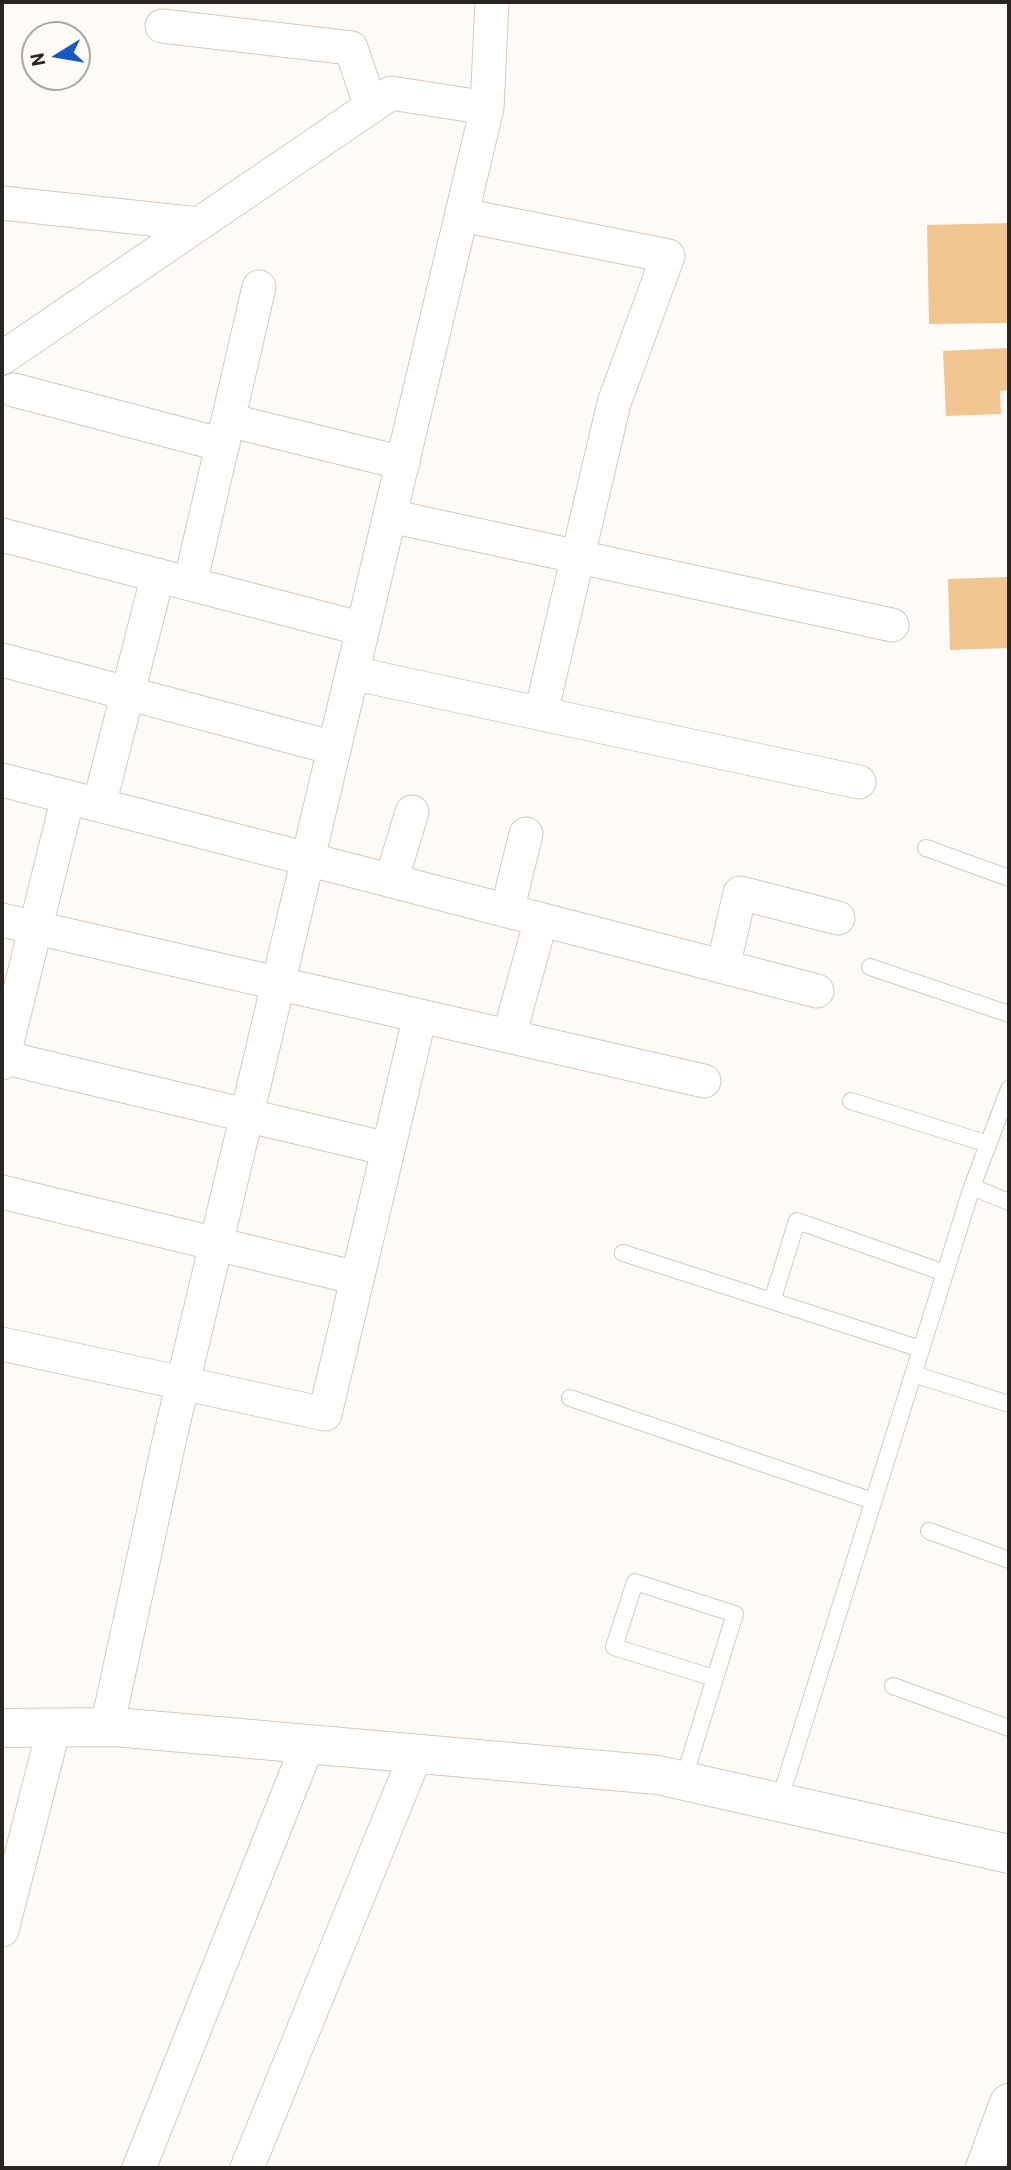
<!DOCTYPE html>
<style>
body{margin:0}
#map{position:relative;width:1011px;height:2170px;overflow:hidden;background:#fdfaf7;font-family:Barlow,sans-serif}
canvas{display:block}
.frame{position:absolute;inset:0;border:4px solid #2b2521;pointer-events:none}
.north{position:absolute;left:21px;top:21px;width:70px;height:70px;box-sizing:border-box;background:#fdfaf7;border:2px solid #a9a5a1;border-radius:50%;rotate:259deg;font-size:19px;font-weight:700;line-height:28px;text-align:center;color:#2b2521}
.north::after{content:'';display:block;margin:auto;width:24px;height:32px;background:#1758c4;clip-path:polygon(50% 0,100% 100%,50% 72%,0 100%)}
</style>
<div id="map">
<canvas width="1011" height="2170"></canvas>
<div class="frame"></div>
<div class="north">N</div>
</div>
<script>
const g = document.querySelector('canvas').getContext('2d');
g.lineJoin = 'round';
function paint(path, color) {
  g.fillStyle = color;
  g.fill(path, 'evenodd');
}
function shape(rows) {
  const path = new Path2D();
  for (const r of rows) {
    path.moveTo(r[0], r[1]);
    for (let i = 2; i < r.length; i += 2) path.lineTo(r[i], r[i + 1]);
  }
  return path;
}
function strokePath(path, color, width, dash) {
  g.strokeStyle = color;
  g.lineWidth = width;
  g.lineCap = dash ? 'butt' : 'round';
  g.setLineDash(dash || []);
  g.stroke(path);
}
paint(shape([
 [1009,223,1009,323,929,324,927,225],
 [1009,348,1009,390,1000,391,1001,414,946,416,943,351],
 [1009,577,1009,648,950,650,948,579]
]), '#f1c590');
const lane = shape([
 [926,848,1009,878],
 [870,967,1009,1014],
 [851,1101,988,1144],
 [972,1187,1009,1202],
 [623,1253,921,1349],
 [772,1301,797,1221,945,1273],
 [913,1374,1009,1404],
 [570,1398,873,1501],
 [929,1531,1009,1560],
 [893,1686,1009,1728],
 [683,1781,735,1614,635,1582,614,1647,714,1678],
 [779,1802,972,1187,1009,1089]
]);
const street = shape([
 [162,26,351,48,371,107],
 [487,108,492,2],
 [2,203,198,224],
 [462,215,668,256,614,403,541,713],
 [2,358,391,93,487,108,170,1437,107,1727],
 [14,390,223,445],
 [228,420,403,463],
 [390,516,892,625],
 [2,535,363,629],
 [190,584,259,287],
 [2,660,334,748],
 [352,673,859,782],
 [2,780,817,991],
 [99,805,158,575],
 [391,881,412,812],
 [507,911,526,834],
 [2,920,704,1081],
 [723,967,740,893,838,918],
 [509,1036,541,920],
 [2,1057,388,1149],
 [2,1063,68,797],
 [2,1192,357,1278],
 [2,1344,325,1414,420,1016],
 [2,1930,54,1728],
 [139,2168,308,1744],
 [247,2168,416,1754]
]);
const secondary = shape([
 [2,1728,115,1727,658,1775,1009,1854],
 [985,2168,1009,2103]
]);
strokePath(lane, '#d8c8bb', 18);
strokePath(street, '#d8c8bb', 35);
strokePath(secondary, '#d8c8bb', 40);
strokePath(lane, '#fff', 16);
strokePath(street, '#fff', 33);
strokePath(secondary, '#fff', 38);
</script>
